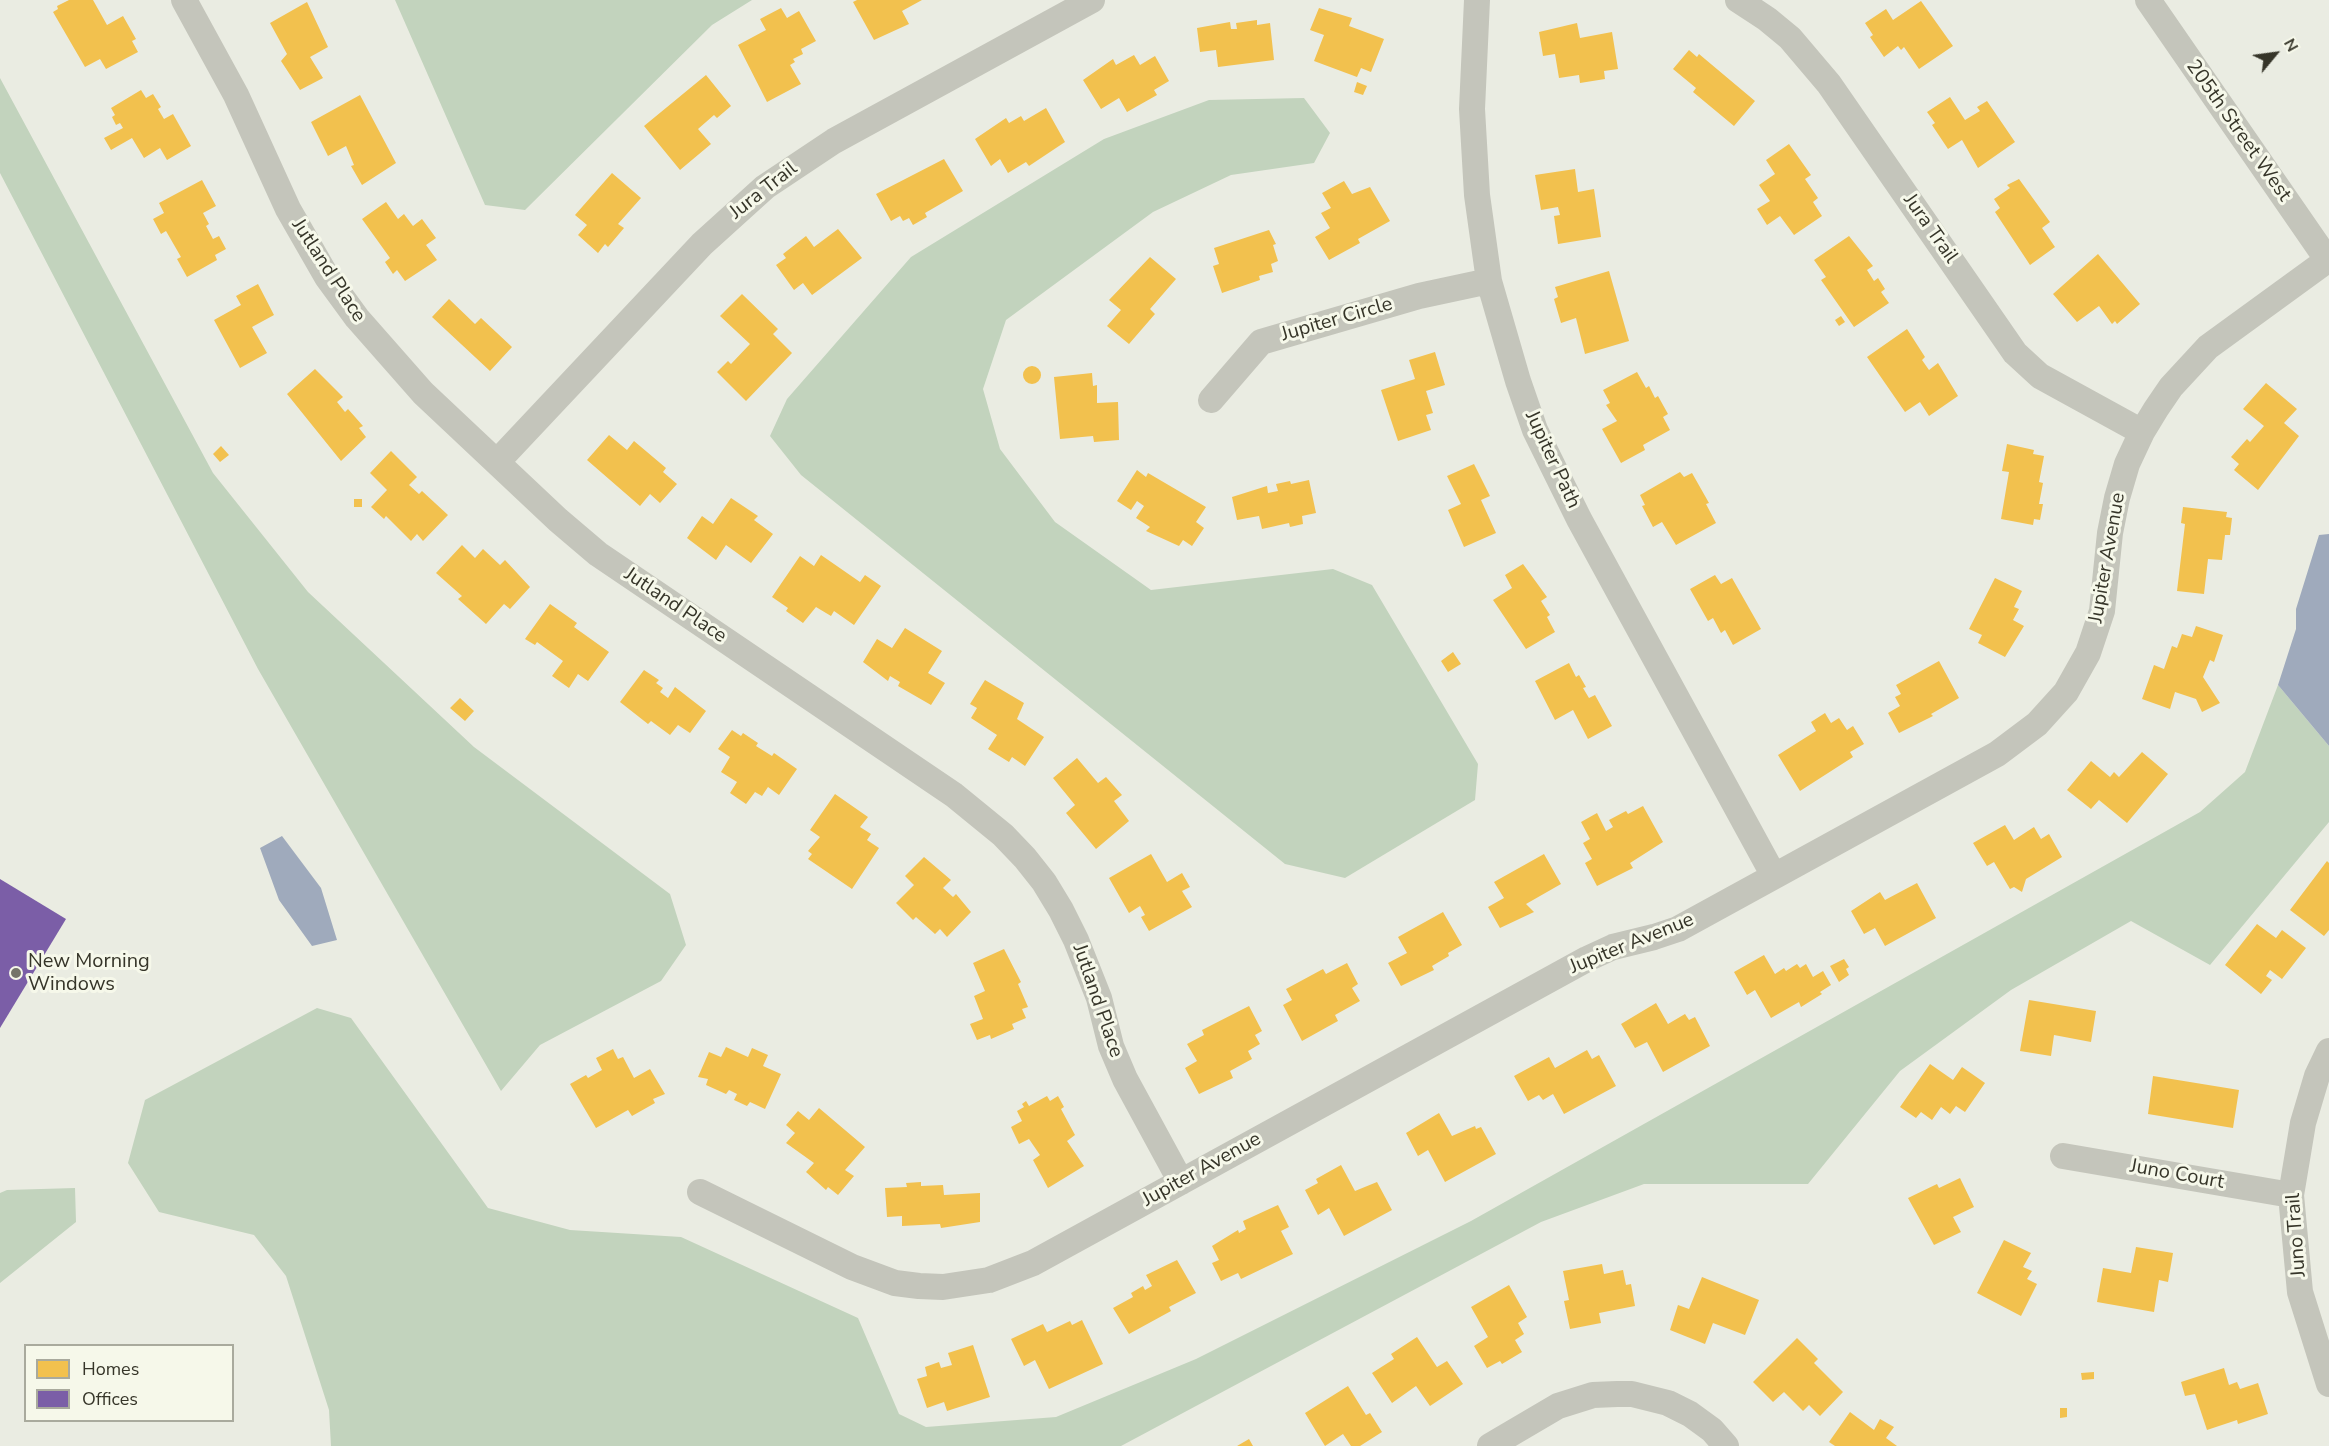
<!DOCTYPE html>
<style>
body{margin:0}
#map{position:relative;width:2329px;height:1446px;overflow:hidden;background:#eaece2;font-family:"Nunito Sans",sans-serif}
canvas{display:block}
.legend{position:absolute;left:24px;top:1344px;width:210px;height:78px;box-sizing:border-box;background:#f6f8ea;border:2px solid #a9aa9d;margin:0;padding:8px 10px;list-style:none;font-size:18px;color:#363529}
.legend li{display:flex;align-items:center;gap:12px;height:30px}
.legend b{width:30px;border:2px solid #a9aa9d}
.north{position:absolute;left:2245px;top:24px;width:60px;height:60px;-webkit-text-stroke:4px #f6f8ea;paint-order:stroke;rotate:61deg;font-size:16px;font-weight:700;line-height:24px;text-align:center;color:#363529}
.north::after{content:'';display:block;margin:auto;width:21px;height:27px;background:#363529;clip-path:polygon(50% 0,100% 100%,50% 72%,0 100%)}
</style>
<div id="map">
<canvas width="2329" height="1446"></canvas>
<ul class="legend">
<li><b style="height:16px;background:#f2c14e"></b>Homes</li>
<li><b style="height:16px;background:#7b5ea7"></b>Offices</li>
</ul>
<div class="north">N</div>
</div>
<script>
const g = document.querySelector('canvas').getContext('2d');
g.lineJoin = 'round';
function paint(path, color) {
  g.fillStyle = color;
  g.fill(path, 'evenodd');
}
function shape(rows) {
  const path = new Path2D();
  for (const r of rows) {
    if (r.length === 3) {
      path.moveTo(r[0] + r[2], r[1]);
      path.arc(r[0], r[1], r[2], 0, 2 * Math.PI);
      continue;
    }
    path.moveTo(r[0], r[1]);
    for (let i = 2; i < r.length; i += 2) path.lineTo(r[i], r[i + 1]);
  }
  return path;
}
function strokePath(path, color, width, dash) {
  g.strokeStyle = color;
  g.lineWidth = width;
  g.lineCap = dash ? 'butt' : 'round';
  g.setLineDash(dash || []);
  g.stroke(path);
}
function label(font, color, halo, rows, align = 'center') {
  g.font = font + ' "Nunito Sans",sans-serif';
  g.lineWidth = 6;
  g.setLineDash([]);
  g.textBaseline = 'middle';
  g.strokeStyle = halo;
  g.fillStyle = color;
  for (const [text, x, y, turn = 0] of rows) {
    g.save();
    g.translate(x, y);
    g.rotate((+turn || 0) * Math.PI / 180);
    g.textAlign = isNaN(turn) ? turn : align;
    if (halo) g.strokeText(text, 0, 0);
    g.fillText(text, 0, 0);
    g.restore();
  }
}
paint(shape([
 [395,0,752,0,712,25,525,210,485,205],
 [0,78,213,473,308,592,474,747,670,894,686,945,661,981,540,1045,501,1091,258,669,0,173],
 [1304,98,1330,133,1314,163,1231,175,1153,212,1006,320,983,389,1000,449,1055,522,1151,590,1333,569,1372,585,1478,764,1475,800,1345,878,1285,864,801,475,770,436,787,399,911,257,1104,139,1209,100],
 [2278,685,2329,746,2329,822,2210,965,2131,921,2011,990,1900,1071,1808,1184,1644,1184,1541,1222,1121,1446,331,1446,329,1410,286,1276,254,1235,159,1212,128,1163,145,1100,317,1008,351,1018,488,1208,570,1230,681,1237,858,1318,899,1414,926,1427,1056,1417,1196,1359,1471,1221,2200,812,2245,772],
 [75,1188,76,1222,0,1283,0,1193,7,1190]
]), '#c2d3bd');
paint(shape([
 [2329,534,2329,746,2278,685,2296,629,2296,609,2319,535],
 [282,836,321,888,337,940,312,946,279,900,260,848]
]), '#9faabc');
paint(shape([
 [69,0,93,0,107,25,123,16,136,39,132,41,138,52,106,69,100,59,85,67,53,12,58,9,57,6],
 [857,0,922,0,902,11,909,24,874,40,853,2],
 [1921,1,1953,46,1919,69,1904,47,1901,50,1898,46,1884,57,1870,37,1873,35,1865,23,1886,9,1893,20],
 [307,2,328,47,310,57,323,78,300,90,281,61,287,54,270,23],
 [781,8,787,18,799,11,816,41,801,49,803,54,793,59,795,62,790,65,801,84,767,102,738,45,766,30,760,19],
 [1319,8,1352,18,1349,26,1384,39,1371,72,1361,68,1357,77,1314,61,1324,35,1310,30],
 [1257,20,1257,25,1270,23,1274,60,1218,67,1216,50,1200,52,1197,28,1230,22,1231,29,1237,29,1236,23],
 [1577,23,1580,38,1612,32,1618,69,1604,71,1605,79,1580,83,1579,75,1559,78,1555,54,1543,56,1539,32],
 [1689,50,1697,57,1699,54,1755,101,1734,126,1693,92,1696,88,1673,69],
 [1134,55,1140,65,1155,56,1169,81,1154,90,1157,95,1127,112,1119,98,1101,109,1083,80,1113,59,1116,65],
 [706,75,731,106,717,118,714,115,698,129,711,144,680,170,644,126],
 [1357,82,1367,86,1363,95,1354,92],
 [141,90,146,98,153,94,161,107,158,109,164,119,173,114,191,146,167,160,160,148,144,158,132,138,111,150,104,138,123,128,120,123,116,125,112,117,115,115,111,108],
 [360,95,396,163,362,185,351,166,354,165,346,146,328,156,311,122],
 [1950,97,1965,120,1980,111,1977,107,1987,101,2015,142,1978,168,1962,140,1948,149,1932,125,1935,123,1927,112],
 [1046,108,1065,142,1029,166,1026,162,1008,173,1000,159,991,166,975,139,1006,118,1009,123,1021,116,1024,121],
 [1789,144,1811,175,1805,179,1818,198,1813,202,1822,216,1794,235,1780,216,1767,225,1757,209,1770,201,1759,185,1775,174,1766,160],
 [944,159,963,191,925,213,927,217,913,225,909,218,903,221,900,216,891,221,876,194],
 [1575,169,1578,192,1594,189,1601,237,1558,244,1554,216,1560,215,1558,207,1541,210,1535,175],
 [612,173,641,198,618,224,624,228,608,247,605,244,598,253,578,235,587,225,575,215],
 [2019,179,2050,222,2042,228,2055,247,2030,265,1995,212,2000,208,1994,199,2010,188,2007,185],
 [202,180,216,206,203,213,209,224,206,226,213,239,219,236,226,249,215,255,217,260,187,277,177,259,181,257,166,231,161,234,153,219,164,213,159,203],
 [1344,181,1352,194,1370,187,1390,221,1358,239,1360,243,1329,260,1315,237,1330,228,1321,213,1331,208,1322,193],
 [386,202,398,219,404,214,413,226,422,219,436,238,426,245,437,260,405,281,397,270,393,274,385,262,390,258,362,219],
 [838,229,862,258,812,295,803,283,794,290,776,265,786,258,783,254,806,236,814,247],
 [1269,230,1276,244,1273,245,1278,261,1271,264,1273,272,1259,276,1260,280,1222,293,1213,266,1219,264,1214,248],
 [1849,236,1873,266,1867,270,1874,281,1878,278,1885,289,1881,292,1889,303,1854,327,1821,280,1826,277,1814,260],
 [2098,254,2140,304,2117,324,2115,321,2112,324,2099,306,2077,322,2053,294],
 [1150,257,1176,279,1150,309,1155,314,1129,344,1107,326,1121,310,1109,300],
 [1609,271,1629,341,1585,354,1576,318,1561,323,1554,299,1558,297,1555,287],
 [258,284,274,315,252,327,267,353,240,368,214,320,241,305,236,296],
 [742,294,778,329,773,334,792,353,746,401,717,372,728,361,731,364,750,344,720,316],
 [449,299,475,324,481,318,512,347,490,371,432,317],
 [1841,316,1845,322,1839,326,1835,320],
 [1907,329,1925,357,1922,360,1929,370,1938,363,1958,396,1929,416,1920,402,1905,412,1867,357],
 [1435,352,1445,385,1426,391,1433,413,1426,415,1431,430,1398,441,1381,390,1415,379,1409,360],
 [1032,375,9],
 [315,369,343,397,337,402,345,412,348,409,363,426,359,428,366,437,341,461,287,394],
 [1637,372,1646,388,1649,386,1655,398,1658,396,1668,414,1663,417,1670,430,1643,445,1645,450,1621,463,1602,429,1617,421,1606,405,1610,403,1603,390],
 [1092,373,1093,386,1097,385,1097,403,1118,402,1119,440,1094,442,1093,436,1060,439,1054,377],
 [2266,383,2297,409,2284,423,2299,436,2258,490,2234,470,2239,464,2231,457,2247,439,2250,442,2264,426,2243,409],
 [609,435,627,450,634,441,666,468,663,472,677,484,660,503,650,494,640,506,587,460],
 [2007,444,2034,450,2033,454,2044,456,2039,482,2043,483,2039,504,2043,504,2040,520,2034,519,2033,525,2001,519,2009,472,2002,471],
 [221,446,229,455,220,462,213,454],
 [391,451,417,477,409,485,419,494,422,491,448,515,423,541,417,534,411,541,386,516,384,519,371,507,387,490,370,473],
 [1474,464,1490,496,1481,500,1496,533,1464,547,1448,510,1461,504,1447,476],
 [1137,470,1146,477,1148,473,1206,507,1196,522,1204,528,1192,546,1183,540,1179,546,1146,531,1150,527,1136,518,1144,506,1137,501,1131,510,1117,501],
 [1680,472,1684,477,1692,473,1709,503,1706,504,1716,523,1676,545,1662,522,1653,527,1642,506,1645,505,1640,495],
 [1309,480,1316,513,1302,516,1303,524,1290,527,1289,523,1262,529,1259,516,1237,520,1232,497,1267,486,1268,493,1278,491,1276,484,1290,481,1291,484],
 [731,498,758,516,754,520,773,534,751,563,726,545,716,560,687,538,702,516,713,524],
 [354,499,362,499,362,507,354,507],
 [2183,507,2227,512,2226,517,2232,518,2230,535,2225,535,2222,560,2208,559,2204,594,2177,591,2185,524,2181,523],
 [462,545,475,558,483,549,500,565,505,560,530,587,510,609,504,604,486,624,458,599,462,596,436,573],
 [821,555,860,582,865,575,881,586,854,625,834,611,831,616,816,607,803,623,786,611,788,608,772,597,800,556,814,566],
 [1523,564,1547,597,1541,601,1550,615,1547,617,1555,632,1526,649,1493,600,1512,588,1505,575],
 [1715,575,1721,584,1732,578,1761,629,1733,645,1725,630,1721,633,1713,618,1708,621,1690,589],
 [1995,578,2022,591,2014,607,2019,609,2013,620,2024,626,2005,657,1978,643,1982,635,1969,629],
 [550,604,577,623,574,627,609,652,588,681,578,674,569,688,552,676,563,661,537,642,535,645,525,639],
 [2196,626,2223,635,2214,662,2210,660,2203,677,2220,703,2202,712,2196,699,2175,692,2170,709,2142,699,2154,665,2164,669,2172,646,2177,648,2182,634,2192,637],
 [905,628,942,651,928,673,945,683,931,705,898,686,900,682,890,676,888,681,863,662,877,639,892,648],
 [1453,652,1461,664,1448,672,1441,661],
 [1939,661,1959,698,1931,714,1933,716,1899,733,1888,713,1900,706,1895,697,1901,694,1896,685],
 [1569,663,1576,677,1579,675,1586,687,1583,688,1589,698,1595,695,1612,726,1588,739,1573,710,1555,720,1535,681],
 [644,670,659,680,656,683,663,688,660,692,668,698,675,687,706,711,690,733,678,725,670,735,651,721,648,724,620,702],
 [985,680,1024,703,1017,719,1044,737,1025,766,1012,757,1009,762,988,749,997,735,971,718,977,708,970,704],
 [460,698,474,711,465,721,450,708],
 [1825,713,1831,723,1839,718,1847,730,1853,726,1864,744,1850,752,1853,757,1800,791,1778,755,1816,731,1811,722],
 [732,730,741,736,743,733,758,743,756,746,772,756,774,753,797,769,779,795,768,787,762,796,755,792,746,804,730,793,737,782,721,772,730,757,718,749],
 [2142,752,2168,774,2127,823,2099,800,2091,809,2067,790,2091,761,2110,777,2114,772,2119,777],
 [1077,758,1098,783,1106,777,1122,795,1114,801,1129,821,1096,849,1066,813,1075,805,1053,778],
 [835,794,868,817,860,827,871,834,867,840,879,848,852,889,808,859,812,854,808,851,820,837,810,830],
 [1643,806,1663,842,1630,863,1633,868,1597,886,1585,863,1592,859,1583,843,1590,839,1581,822,1597,813,1606,831,1613,827,1609,820,1626,811,1628,814],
 [2005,825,2014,840,2034,827,2041,839,2049,834,2062,857,2026,879,2022,892,2014,887,2010,889,1994,862,1987,866,1973,843],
 [1151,854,1167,882,1182,873,1190,887,1182,891,1192,907,1149,931,1141,917,1145,915,1140,906,1129,913,1109,878],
 [1544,854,1561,884,1526,904,1534,912,1500,928,1488,907,1504,898,1494,882],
 [924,857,951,880,943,888,953,897,956,894,971,912,947,937,940,929,935,934,916,917,913,920,896,903,914,885,905,876],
 [2327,861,2329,863,2329,930,2324,936,2290,910],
 [1917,883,1936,918,1885,946,1875,928,1864,934,1851,911,1880,892,1885,900],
 [1443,912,1462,945,1448,953,1449,956,1432,966,1434,970,1401,986,1388,963,1407,953,1398,937],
 [2257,924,2276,938,2282,930,2306,948,2282,979,2270,970,2266,976,2272,980,2261,994,2225,965],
 [1004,949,1021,982,1018,984,1028,1007,1022,1009,1026,1018,1012,1024,1014,1029,991,1039,990,1035,977,1040,970,1024,983,1019,974,996,985,991,973,963],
 [1764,955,1775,974,1784,968,1786,971,1797,964,1800,968,1806,964,1813,977,1823,971,1831,985,1820,992,1822,994,1801,1007,1799,1002,1771,1018,1755,990,1747,995,1734,972],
 [1844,959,1849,967,1846,969,1849,975,1839,982,1830,966],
 [1347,963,1358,984,1352,988,1360,1001,1335,1015,1338,1021,1302,1041,1283,1005,1292,1000,1286,989,1323,969,1326,974],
 [2029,1000,2096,1011,2091,1042,2054,1035,2051,1056,2020,1051],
 [1656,1003,1668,1024,1685,1014,1689,1020,1695,1017,1710,1046,1663,1072,1647,1042,1635,1048,1621,1024],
 [1249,1006,1262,1031,1255,1035,1260,1044,1248,1051,1252,1059,1230,1071,1233,1078,1199,1094,1185,1068,1197,1061,1187,1044,1204,1035,1202,1030],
 [726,1047,748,1057,752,1048,768,1055,763,1066,781,1074,765,1109,750,1102,747,1106,734,1100,737,1094,729,1090,726,1094,706,1085,708,1079,698,1077,709,1052,721,1057],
 [613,1049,618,1059,623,1057,634,1078,650,1069,665,1094,653,1099,655,1103,632,1116,628,1110,596,1128,570,1084,586,1075,588,1078,602,1070,596,1058],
 [1587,1050,1592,1059,1599,1055,1616,1086,1564,1114,1553,1094,1543,1100,1539,1095,1528,1101,1514,1076,1549,1057,1555,1068],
 [1930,1064,1953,1080,1962,1067,1985,1083,1965,1112,1956,1106,1950,1114,1941,1107,1932,1120,1921,1112,1916,1118,1900,1107],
 [2153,1076,2239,1090,2233,1128,2148,1114],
 [1047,1096,1050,1101,1058,1096,1064,1107,1061,1109,1075,1135,1067,1141,1084,1166,1048,1188,1033,1160,1040,1155,1029,1139,1019,1144,1011,1127,1022,1121,1017,1111,1024,1107,1022,1104,1026,1101,1029,1106],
 [819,1108,865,1147,845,1170,854,1176,838,1195,828,1187,826,1190,806,1172,814,1163,786,1143,795,1133,786,1125,798,1111,809,1120],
 [1439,1113,1452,1136,1475,1126,1476,1129,1481,1127,1496,1154,1445,1182,1428,1150,1418,1156,1406,1133],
 [1341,1165,1355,1191,1377,1182,1392,1210,1344,1236,1329,1208,1318,1215,1305,1190,1318,1183,1316,1179],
 [1960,1178,1974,1207,1953,1217,1961,1232,1934,1245,1908,1198,1937,1184,1939,1188],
 [921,1182,921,1186,943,1185,944,1195,980,1193,980,1222,941,1228,940,1224,902,1226,902,1216,887,1217,885,1188,907,1187,906,1183],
 [1278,1205,1289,1227,1281,1231,1293,1254,1241,1279,1238,1273,1221,1281,1212,1263,1219,1260,1212,1246,1238,1230,1239,1233,1246,1229,1243,1221],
 [2004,1240,2031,1253,2023,1267,2032,1271,2027,1279,2037,1284,2021,1316,1977,1293],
 [2136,1247,2173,1253,2168,1282,2159,1280,2154,1312,2097,1302,2103,1268,2131,1273],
 [1177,1260,1196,1293,1169,1307,1171,1311,1129,1334,1113,1308,1133,1297,1131,1293,1143,1286,1145,1290,1152,1286,1146,1275],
 [1602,1264,1604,1274,1623,1270,1626,1285,1631,1284,1635,1306,1599,1313,1601,1323,1570,1329,1564,1301,1569,1300,1563,1271],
 [1702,1277,1759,1300,1745,1335,1713,1323,1705,1344,1670,1330,1678,1305,1689,1309],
 [1509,1285,1527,1317,1518,1323,1524,1334,1515,1340,1522,1352,1502,1364,1500,1361,1487,1368,1474,1346,1488,1337,1471,1307],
 [1082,1320,1103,1364,1049,1389,1035,1360,1024,1366,1011,1339,1043,1324,1047,1332,1070,1321,1072,1325],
 [1417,1337,1437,1367,1447,1361,1463,1384,1430,1406,1416,1386,1392,1403,1372,1373,1394,1359,1391,1354],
 [1797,1338,1818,1359,1814,1363,1843,1392,1820,1416,1809,1405,1803,1411,1784,1392,1773,1402,1753,1382],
 [973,1345,990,1397,947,1411,944,1402,927,1408,917,1379,927,1376,925,1367,939,1362,941,1368,952,1365,948,1353],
 [2224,1368,2229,1385,2237,1382,2240,1389,2258,1383,2268,1414,2238,1424,2237,1420,2207,1430,2195,1394,2185,1396,2181,1382],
 [2094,1372,2094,1379,2082,1380,2081,1373],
 [1348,1386,1366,1415,1370,1413,1382,1432,1360,1446,1351,1446,1343,1434,1325,1446,1305,1413],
 [2060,1408,2067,1408,2067,1417,2060,1418],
 [1850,1412,1874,1430,1880,1419,1894,1427,1886,1438,1897,1446,1835,1446,1829,1442],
 [1249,1439,1253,1446,1237,1446]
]), '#f2c14e');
paint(shape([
 [0,879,66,919,0,1028]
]), '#7b5ea7');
strokePath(shape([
 [184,0,236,95,288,209,327,277,357,318,423,393,558,520,598,554,954,795,1003,835,1025,858,1044,882,1061,910,1076,940,1099,998,1111,1046,1125,1079,1181,1182],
 [1477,0,1472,109,1477,195,1489,281,1518,381,1535,430,1579,519,1774,876],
 [1738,0,1767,19,1790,38,1829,84,2015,353,2040,376,2142,432],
 [2148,0,2329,262],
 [1211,400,1261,342,1419,296,1489,281],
 [497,462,702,244,765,187,834,141,1092,0],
 [2329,1051,2317,1076,2303,1123,2291,1195,2300,1292,2329,1384],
 [2063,1156,2291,1195],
 [700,1192,852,1267,895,1283,919,1286,943,1287,989,1280,1033,1263,1587,959,1613,947,1654,937,1678,929,1997,754,2037,724,2066,692,2088,653,2102,611,2110,533,2117,498,2127,464,2142,432,2156,409,2171,387,2208,347,2329,259],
 [1490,1446,1558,1406,1593,1395,1617,1394,1632,1394,1668,1403,1690,1414,1712,1430,1726,1446]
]), '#c4c5bb', 26);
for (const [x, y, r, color] of [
 [16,973,6,"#75756a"]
]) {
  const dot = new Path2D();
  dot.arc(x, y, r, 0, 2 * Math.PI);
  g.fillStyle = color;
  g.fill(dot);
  strokePath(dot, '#f6f8ea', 2);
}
label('20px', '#363529', '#f6f8ea', [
 ["205th Street West",2238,131,55],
 ["Jura Trail",764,191,-38],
 ["Jura Trail",1930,229,55],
 ["Jutland Place",328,271,57],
 ["Jupiter Circle",1337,320,-16],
 ["Jupiter Path",1552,460,65],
 ["Jupiter Avenue",2108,558,-80],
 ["Jutland Place",675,606,34],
 ["Jupiter Avenue",1632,944,-22],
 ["Jutland Place",1097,1001,71],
 ["Jupiter Avenue",1202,1170,-29],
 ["Juno Court",2177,1175,10],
 ["Juno Trail",2297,1235,-94]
]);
label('20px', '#363529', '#f6f8ea', [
 ["New Morning",28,962],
 ["Windows",28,985]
], 'left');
</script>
